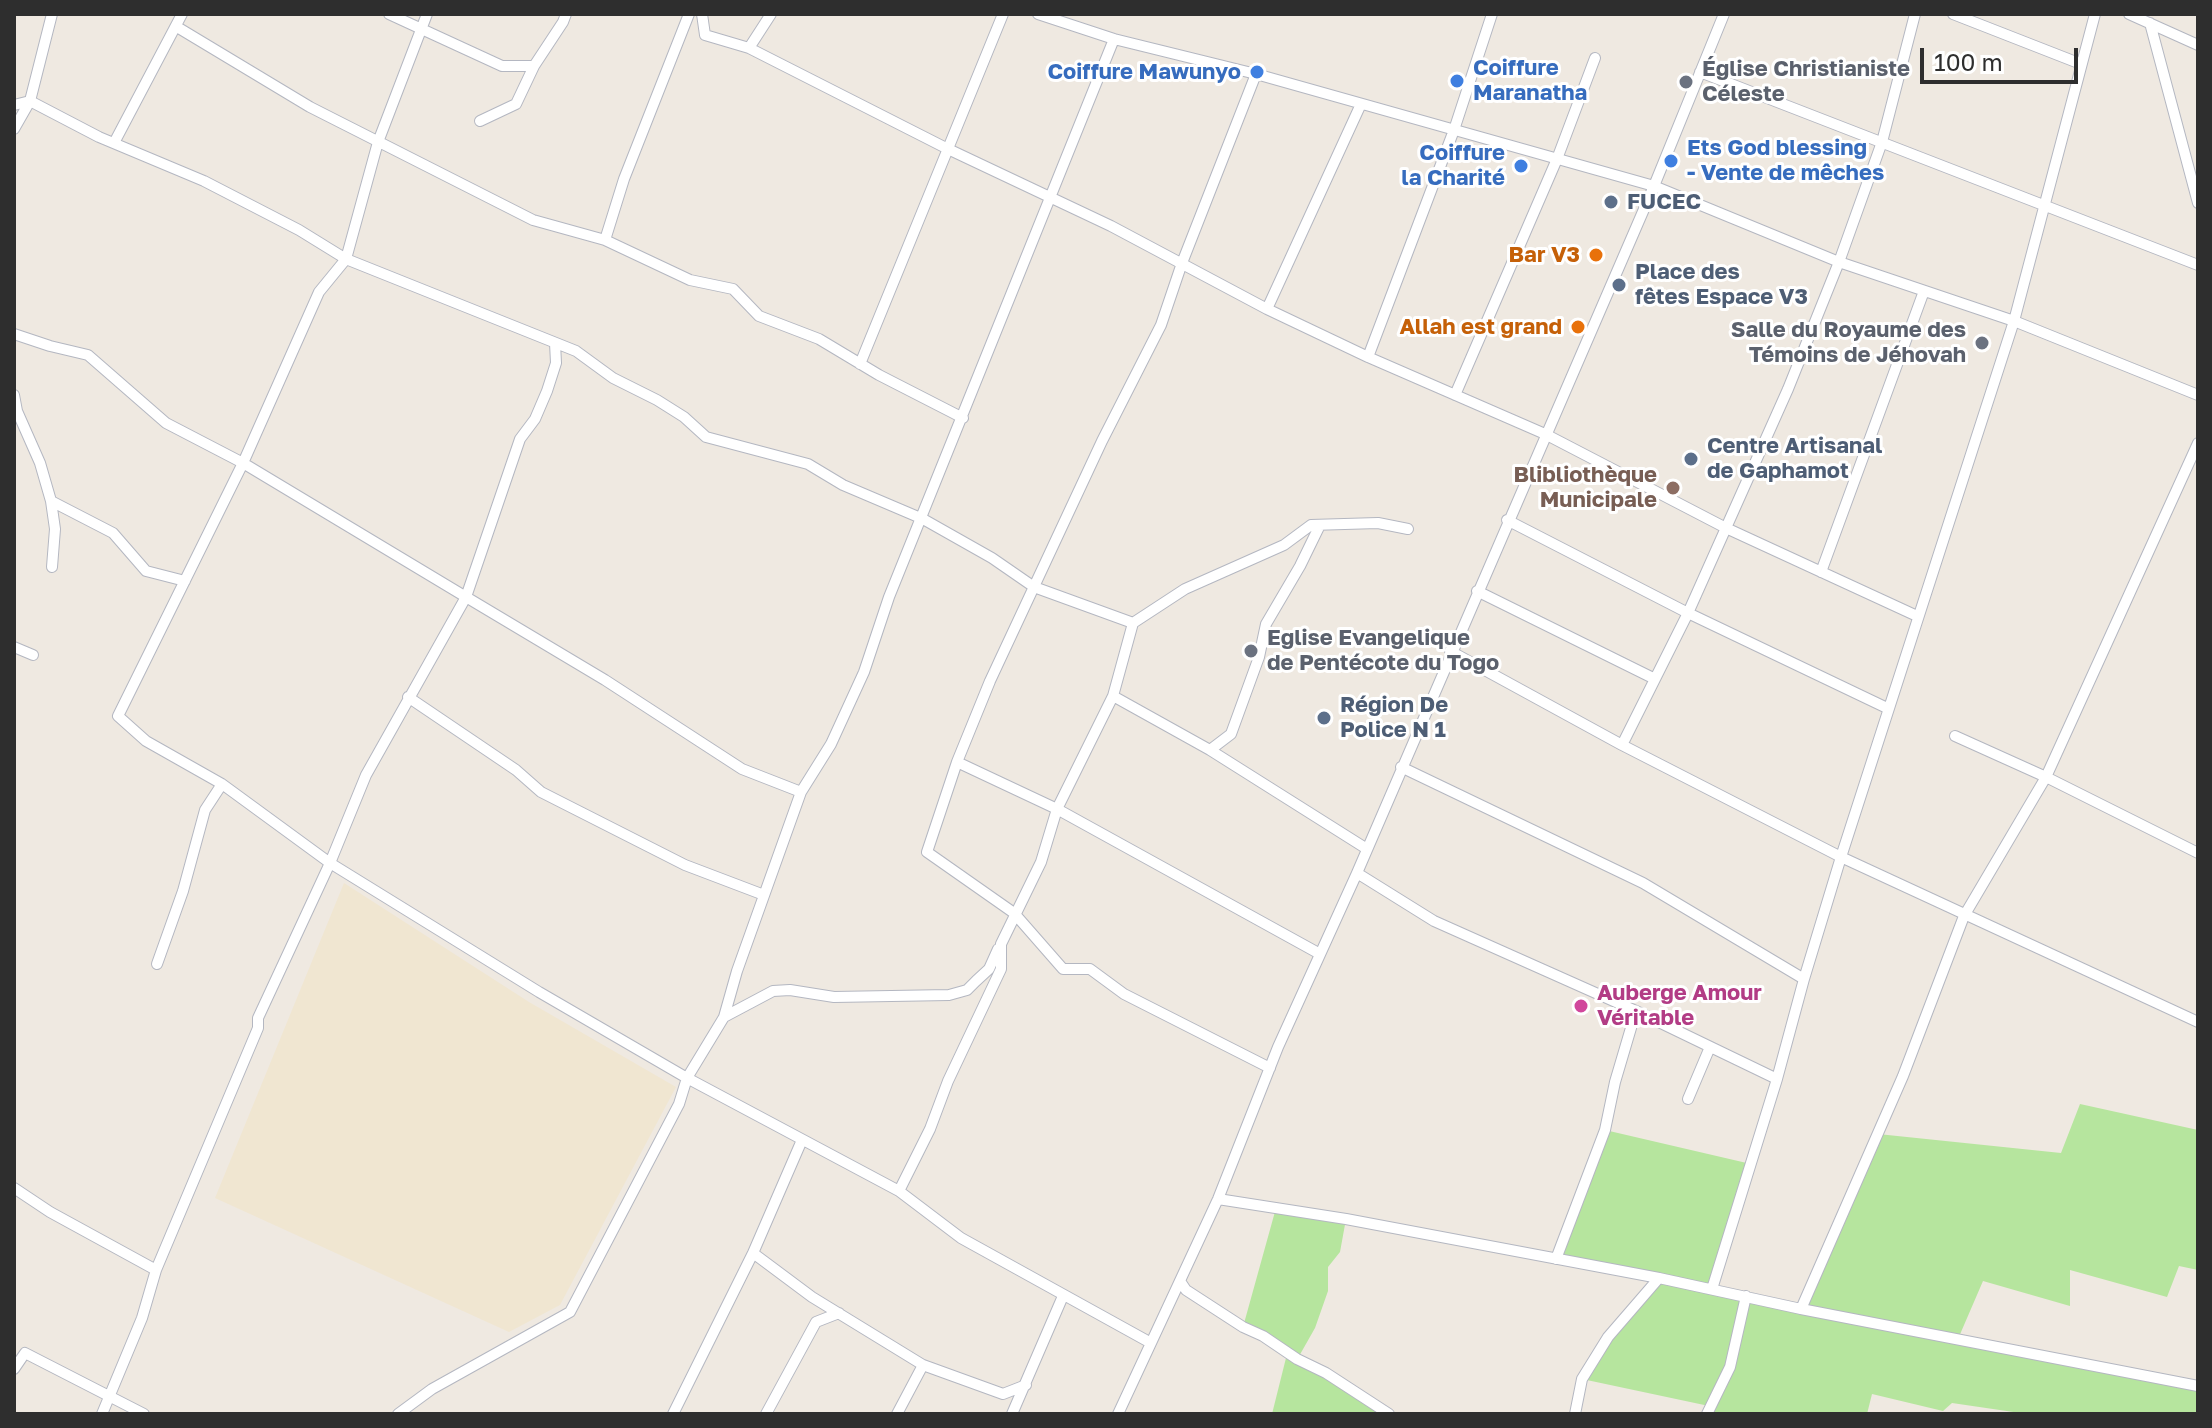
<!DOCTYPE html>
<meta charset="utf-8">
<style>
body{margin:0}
#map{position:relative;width:2212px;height:1428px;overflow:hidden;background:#efe9e1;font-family:"Golos Text",sans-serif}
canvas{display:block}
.frame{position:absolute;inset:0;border:16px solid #2e2e2e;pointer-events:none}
.scale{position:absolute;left:1920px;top:48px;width:158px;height:36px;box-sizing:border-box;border:4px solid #2e2e2e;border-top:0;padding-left:10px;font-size:24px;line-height:28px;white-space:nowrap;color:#2e2e2e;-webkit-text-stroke:6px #fff;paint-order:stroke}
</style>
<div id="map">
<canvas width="2212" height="1428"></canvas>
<div class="frame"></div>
<div class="scale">100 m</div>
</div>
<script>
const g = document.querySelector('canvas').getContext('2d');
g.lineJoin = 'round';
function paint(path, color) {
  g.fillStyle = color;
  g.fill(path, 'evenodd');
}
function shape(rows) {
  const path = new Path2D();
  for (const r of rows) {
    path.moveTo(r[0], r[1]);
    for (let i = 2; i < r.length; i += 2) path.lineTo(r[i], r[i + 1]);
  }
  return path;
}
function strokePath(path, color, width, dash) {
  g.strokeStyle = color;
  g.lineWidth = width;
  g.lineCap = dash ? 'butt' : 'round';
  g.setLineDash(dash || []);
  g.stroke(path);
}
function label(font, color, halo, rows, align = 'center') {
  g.font = font + ' "Golos Text",sans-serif';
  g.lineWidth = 6;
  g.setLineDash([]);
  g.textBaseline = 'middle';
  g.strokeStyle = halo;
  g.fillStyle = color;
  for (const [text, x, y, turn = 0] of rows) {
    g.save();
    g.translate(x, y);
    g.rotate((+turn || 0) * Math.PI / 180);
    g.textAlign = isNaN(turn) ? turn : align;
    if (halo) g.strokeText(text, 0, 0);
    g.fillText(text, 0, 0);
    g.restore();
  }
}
paint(shape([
 [344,883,529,1002,676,1087,560,1305,509,1332,215,1198]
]), '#f0e6d1');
paint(shape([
 [2080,1104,2198,1130,2198,1270,2179,1266,2167,1297,2070,1270,2070,1306,1983,1281,1958,1339,2198,1388,2198,1414,2027,1414,1952,1403,1943,1411,1872,1394,1867,1414,1707,1414,1709,1406,1582,1379,1658,1279,1556,1259,1605,1130,1751,1164,1712,1288,1802,1307,1878,1134,2061,1153],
 [1276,1208,1346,1219,1340,1252,1328,1267,1328,1291,1315,1328,1298,1358,1386,1414,1272,1414,1287,1354,1243,1327]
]), '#b6e59e');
const street = shape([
 [389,14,502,66,534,66],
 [702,14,705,35,749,48,948,149,1111,226,1267,309,1368,357,1545,434,1726,528,1917,616],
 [1038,14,1114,39,1256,74],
 [1953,14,2081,64],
 [2129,14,2198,45],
 [2150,23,2198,203],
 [177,27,310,107,533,220,605,240,690,280,733,289,759,316,819,339,879,375,963,418],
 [749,48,771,14],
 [1700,72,2198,265],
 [14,105,30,101,99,137,204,181,299,230,346,259,576,351,613,378,657,400,684,417,706,437,808,464,843,485,923,519,992,558,1034,587,1133,623],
 [480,121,516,104,534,66,563,22,566,14],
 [14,129,30,101,52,14],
 [114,143,182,14],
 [605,240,624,179,689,14],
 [1267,309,1361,104],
 [14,334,50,346,88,355,166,423,243,463,466,597,605,680,742,769,801,792],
 [555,343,556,363,547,391,535,419,520,439,466,597,366,775,330,863,539,992,687,1078,899,1191,961,1238,1151,1343],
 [1368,357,1454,130,1492,14],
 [860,364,1003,14],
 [14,395,17,411,40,463,51,501,113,533,146,571,185,581],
 [1455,395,1557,159,1595,58],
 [51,501,55,529,52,567],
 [1507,520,1688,613,1887,708],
 [1821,572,1924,291],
 [1477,591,1655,679],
 [14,647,33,655],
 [1450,651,1622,745,1841,857,2198,1022],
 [1113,696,1210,750,1367,849],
 [408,697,516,770,541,792,685,865,764,895],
 [1955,736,2046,777,2198,853],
 [1622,745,1688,613,1788,389,1839,262,1882,142,1915,14],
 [1210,750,1231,734,1259,657,1266,624,1300,566,1320,525],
 [957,762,1057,809,1320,954],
 [1401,767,1643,883,1804,979],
 [1357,873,1434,921,1636,1011,1777,1079],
 [157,964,183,891,205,810,222,784],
 [724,1017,737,971,801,792,831,744,864,672,889,597,1114,39],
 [1270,1068,1124,994,1090,969,1063,969,1014,913,927,852,957,762,990,681,1102,441,1161,325,1182,263,1256,74,1654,186,1839,262,2014,321,2198,395],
 [1688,1099,1710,1047],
 [14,1188,50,1212,156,1270],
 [899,1191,930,1129,948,1081,1001,969,1001,944,1041,862,1057,809,1113,696,1133,623,1185,589,1284,545,1311,525,1378,523,1408,529],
 [1218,1199,1346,1219,1659,1278,1801,1309,2198,1386],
 [753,1253,812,1297,923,1365,1003,1394,1026,1385],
 [1556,1259,1605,1130,1615,1082,1636,1011],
 [1180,1281,1186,1290,1243,1327,1263,1336,1297,1359,1326,1373,1389,1414],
 [1712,1289,1777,1079,1804,979,1841,857,2014,321,2095,14],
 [1801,1309,1903,1076,1964,916,2046,777,2198,443],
 [14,1369,25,1353,144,1414],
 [102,1414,142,1318,156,1270,258,1028,258,1018,330,863,222,784,146,741,118,716,243,463,319,292,346,259,378,142,427,14],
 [398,1414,432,1389,570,1312,679,1104,687,1078,724,1017,773,991,790,990,834,997,949,995,967,990,976,981,989,969,998,949],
 [673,1414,753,1253,802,1140],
 [766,1414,816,1322,839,1313],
 [897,1414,923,1365],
 [1012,1414,1063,1296],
 [1118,1414,1218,1199,1278,1047,1357,873,1654,186,1724,14],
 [1575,1414,1582,1379,1608,1337,1659,1278],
 [1707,1414,1730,1367,1746,1296]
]);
strokePath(street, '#b4b7c1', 12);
strokePath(street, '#fff', 10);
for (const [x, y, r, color] of [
 [1257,72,8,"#3f7fe0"],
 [1457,81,8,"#3f7fe0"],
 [1686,82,8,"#6b7280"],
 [1671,161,8,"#3f7fe0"],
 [1521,166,8,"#3f7fe0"],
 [1611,202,8,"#5c6f8a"],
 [1596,255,8,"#e8710a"],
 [1619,285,8,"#5c6f8a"],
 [1578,327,8,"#e8710a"],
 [1982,343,8,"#6b7280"],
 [1691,459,8,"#5c6f8a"],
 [1673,488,8,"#8d6e63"],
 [1251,651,8,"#6b7280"],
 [1324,718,8,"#5c6f8a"],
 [1581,1006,8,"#d1479c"]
]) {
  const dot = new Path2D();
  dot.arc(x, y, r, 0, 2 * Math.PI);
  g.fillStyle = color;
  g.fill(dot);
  strokePath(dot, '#fff', 3);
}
label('bold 22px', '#366cbe', '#fff', [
 ["Coiffure",1473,68],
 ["Maranatha",1473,93],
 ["Coiffure Mawunyo",1241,72,"right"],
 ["Ets God blessing",1687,148],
 ["- Vente de mêches",1687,173],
 ["Coiffure",1505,153,"right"],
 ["la Charité",1505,178,"right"]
], 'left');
label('bold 22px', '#5b616d', '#fff', [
 ["Église Christianiste",1702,69],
 ["Céleste",1702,94],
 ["Salle du Royaume des",1966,330,"right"],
 ["Témoins de Jéhovah",1966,355,"right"],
 ["Eglise Evangelique",1267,638],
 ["de Pentécote du Togo",1267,663]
], 'left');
label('bold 22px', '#4e5e75', '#fff', [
 ["FUCEC",1627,202],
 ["Place des",1635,272],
 ["fêtes Espace V3",1635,297],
 ["Centre Artisanal",1707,446],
 ["de Gaphamot",1707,471],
 ["Région De",1340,705],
 ["Police N 1",1340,730]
], 'left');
label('bold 22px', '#c56008', '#fff', [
 ["Bar V3",1580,255],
 ["Allah est grand",1562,327]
], 'right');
label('bold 22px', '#785e54', '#fff', [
 ["Blibliothèque",1657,475],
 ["Municipale",1657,500]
], 'right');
label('bold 22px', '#b23c85', '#fff', [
 ["Auberge Amour",1597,993],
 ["Véritable",1597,1018]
], 'left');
</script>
